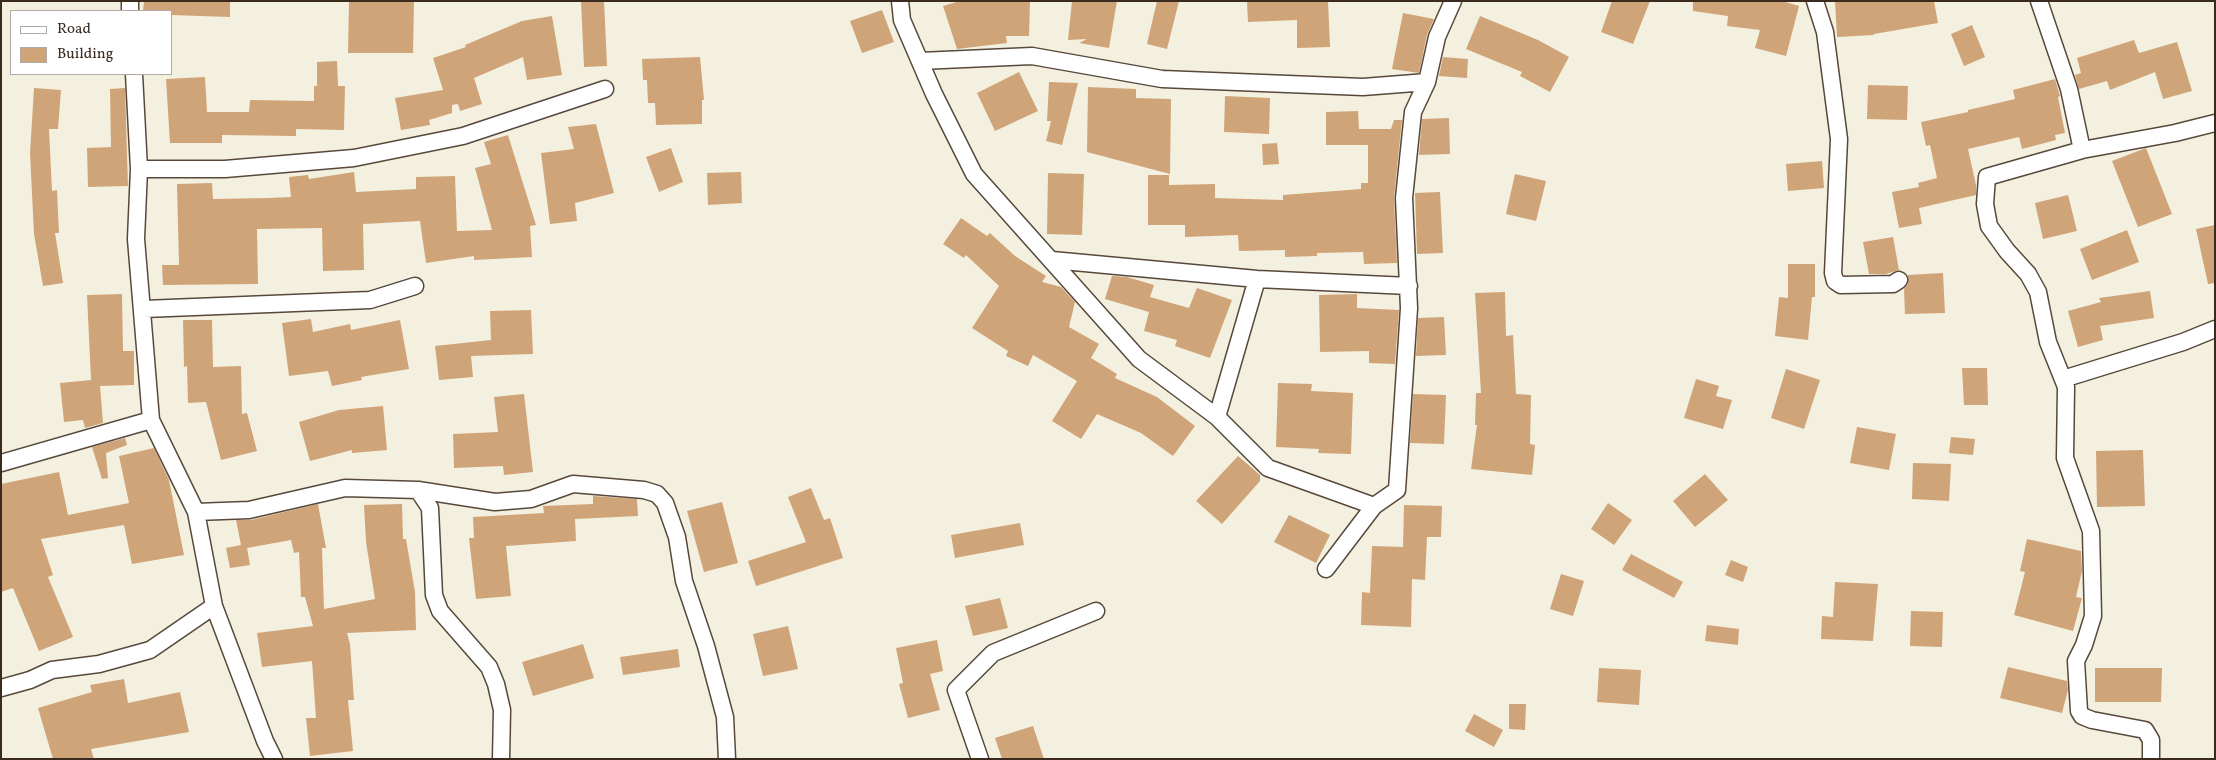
<!DOCTYPE html>
<style>
body{margin:0}
#map{position:relative;width:2216px;height:760px;overflow:hidden;background:#f4f0df;font-family:Vollkorn,serif}
canvas{display:block}
.frame{position:absolute;inset:0;border:2px solid #3b2a1e;pointer-events:none}
.legend{position:absolute;left:10px;top:10px;width:162px;height:65px;box-sizing:border-box;background:#fff;border:1px solid #b1aaa5;margin:0;padding:6px 9px;list-style:none;font-size:15px;color:#3b2a1e}
.legend li{display:flex;align-items:center;gap:10px;height:25px}
.legend b{width:25px;border:1px solid #b1aaa5}
</style>
<div id="map">
<canvas width="2216" height="760"></canvas>
<div class="frame"></div>
<ul class="legend">
<li><b style="height:6px;background:#fff"></b>Road</li>
<li><b style="height:14px;background:#d0a479"></b>Building</li>
</ul>
</div>
<script>
const g = document.querySelector('canvas').getContext('2d');
g.lineJoin = 'round';
function paint(path, color) {
  g.fillStyle = color;
  g.fill(path, 'evenodd');
}
function shape(rows) {
  const path = new Path2D();
  for (const r of rows) {
    path.moveTo(r[0], r[1]);
    for (let i = 2; i < r.length; i += 2) path.lineTo(r[i], r[i + 1]);
  }
  return path;
}
function strokePath(path, color, width, dash) {
  g.strokeStyle = color;
  g.lineWidth = width;
  g.lineCap = dash ? 'butt' : 'round';
  g.setLineDash(dash || []);
  g.stroke(path);
}
paint(shape([
 [144,1,230,1,230,17,171,15,171,11,143,11],
 [349,1,414,1,413,53,348,53],
 [581,1,604,1,607,66,584,67],
 [960,1,1030,1,1029,36,1006,36,1007,43,957,49,943,6],
 [1072,1,1117,1,1109,48,1079,43,1087,39,1068,40],
 [1157,1,1179,1,1167,49,1147,44],
 [1247,1,1328,1,1330,47,1297,48,1297,20,1248,22],
 [1612,1,1650,1,1633,44,1601,32],
 [1693,1,1782,1,1799,6,1786,56,1755,48,1760,30,1727,26,1728,16,1693,11],
 [1835,1,1934,1,1938,23,1874,34,1874,35,1837,37],
 [882,10,894,42,862,53,850,21],
 [1403,13,1434,19,1427,35,1419,73,1392,69],
 [552,16,562,75,527,80,523,57,474,78,482,104,460,111,458,104,452,105,452,113,429,120,430,125,401,130,395,98,443,90,433,58,466,47,465,45,522,21],
 [1480,16,1538,40,1569,57,1550,92,1520,76,1522,72,1466,49],
 [1972,25,1985,57,1964,66,1951,34],
 [2134,40,2139,53,2177,42,2192,91,2163,99,2155,72,2110,90,2107,81,2079,89,2075,75,2081,73,2077,58],
 [700,57,704,100,702,100,702,124,656,125,655,103,648,103,647,80,643,80,642,59],
 [1443,57,1468,59,1467,78,1439,76],
 [337,61,338,86,345,86,344,130,296,129,296,136,222,135,222,143,170,143,166,79,205,77,207,112,249,112,250,100,314,101,314,86,317,86,317,62],
 [1019,72,1038,111,995,131,977,93],
 [2055,79,2060,96,2058,97,2065,133,2055,135,2056,140,2022,149,2019,137,1968,149,1976,185,1976,195,1919,208,1922,224,1899,228,1892,192,1919,187,1918,183,1937,178,1930,145,1926,146,1921,122,1968,112,1968,110,2015,99,2013,90],
 [1049,82,1078,83,1062,145,1046,141,1051,121,1047,121],
 [1868,85,1908,86,1907,120,1867,119],
 [1088,87,1136,89,1136,98,1171,99,1170,174,1087,152],
 [34,88,61,90,58,129,49,129,52,191,57,190,59,233,55,233,63,283,43,286,34,234,30,153],
 [125,88,128,186,88,187,87,148,111,147,110,89],
 [1225,96,1270,98,1269,134,1224,132],
 [1358,111,1359,129,1391,129,1394,120,1402,120,1394,197,1397,263,1364,264,1363,252,1317,253,1317,256,1285,257,1285,250,1239,251,1238,235,1185,237,1185,225,1148,225,1148,175,1169,175,1169,185,1215,184,1215,198,1283,200,1283,195,1361,189,1361,183,1368,183,1368,145,1326,145,1326,112],
 [1449,118,1450,154,1419,155,1422,119],
 [596,124,614,193,575,203,577,221,550,224,541,153,574,149,568,127],
 [508,135,536,225,530,226,532,257,474,260,474,256,426,263,420,221,363,224,364,270,323,271,322,228,257,229,258,284,163,285,162,265,179,265,177,184,212,183,213,199,268,198,291,197,289,177,308,175,309,179,354,172,356,192,416,189,416,177,455,176,457,231,492,230,475,168,491,164,484,142],
 [1277,143,1279,164,1263,165,1262,144],
 [671,148,683,182,659,192,646,157],
 [2146,148,2172,214,2138,227,2112,161],
 [1822,161,1824,188,1788,191,1786,164],
 [741,172,742,203,708,205,707,173],
 [1048,173,1084,174,1082,235,1047,234],
 [1515,174,1546,181,1536,221,1506,214],
 [1440,192,1443,253,1417,254,1415,193],
 [2068,195,2077,231,2043,239,2035,203],
 [961,218,987,236,990,233,1015,256,1046,276,1042,282,1061,287,1075,302,1069,327,1099,344,1091,358,1117,374,1115,378,1157,397,1195,426,1173,456,1141,433,1097,414,1081,439,1052,421,1077,381,1033,355,1028,366,1006,356,1008,351,972,328,999,286,966,255,964,258,943,244],
 [2215,225,2215,283,2208,284,2196,229],
 [2127,230,2139,262,2092,280,2080,249],
 [1893,237,1899,270,1886,274,1869,274,1863,242],
 [1788,264,1815,264,1815,297,1812,297,1808,340,1775,336,1779,297,1788,298],
 [1943,273,1945,313,1905,314,1904,289,1908,284,1908,275],
 [1112,276,1127,277,1154,285,1150,297,1189,308,1197,288,1232,300,1210,358,1175,346,1177,340,1144,331,1149,312,1105,299],
 [2150,291,2154,318,2100,326,2103,340,2078,347,2068,311,2101,302,2099,298],
 [1505,292,1506,336,1513,335,1516,394,1531,395,1530,444,1535,445,1532,475,1471,469,1477,425,1475,425,1476,393,1481,393,1475,293],
 [122,294,123,351,134,351,134,385,100,386,103,423,85,428,83,420,64,422,60,383,91,380,87,295],
 [1357,294,1357,308,1399,310,1395,364,1369,363,1369,351,1320,352,1319,295],
 [531,310,533,354,471,356,473,377,439,380,435,346,491,340,490,311],
 [1444,317,1446,355,1416,356,1418,318],
 [311,319,313,332,350,324,351,330,400,320,409,369,361,377,362,380,332,386,328,371,289,376,282,323],
 [183,320,212,320,213,367,241,366,242,414,247,413,257,451,221,460,206,402,188,403,187,366,184,367],
 [1962,368,1987,368,1988,405,1964,405],
 [1786,369,1820,380,1804,429,1771,418],
 [1696,379,1719,386,1716,396,1732,400,1723,429,1684,418],
 [1278,383,1312,384,1311,391,1353,393,1351,454,1318,453,1319,449,1276,447],
 [524,394,533,472,504,475,503,466,454,468,453,434,498,432,494,397],
 [1413,394,1446,395,1444,444,1410,443],
 [383,406,387,450,352,453,352,450,310,461,299,422,339,410],
 [1857,427,1896,434,1889,470,1850,463],
 [1951,437,1975,439,1973,455,1949,453],
 [125,438,127,445,106,453,108,478,102,479,92,447],
 [154,448,169,480,184,555,132,564,124,525,41,539,53,575,48,577,73,637,39,651,13,588,1,592,1,484,59,472,68,515,129,503,119,456],
 [2143,450,2145,506,2097,507,2096,451],
 [1238,456,1260,475,1260,481,1222,524,1196,501],
 [1913,463,1951,464,1949,501,1912,499],
 [1705,474,1728,500,1695,527,1673,501],
 [811,488,824,520,830,518,843,558,756,586,748,561,806,542,788,497],
 [593,496,637,499,638,516,575,519,576,541,506,546,511,596,476,599,469,538,474,538,473,517,544,513,543,506,593,504],
 [722,502,738,563,704,572,687,511],
 [1608,503,1632,520,1614,545,1591,529],
 [318,504,326,548,322,548,324,609,375,599,366,542,364,505,402,504,403,539,406,539,415,592,416,630,347,633,350,644,354,700,348,700,353,751,310,756,306,718,316,718,312,661,262,667,257,633,313,626,305,597,301,597,299,552,294,553,291,540,247,548,250,565,230,568,226,548,241,545,236,520,251,520],
 [1404,505,1442,506,1441,537,1427,537,1425,580,1412,579,1411,627,1361,625,1362,592,1370,593,1372,546,1403,547],
 [1289,515,1330,535,1316,563,1274,542],
 [1020,523,1024,545,955,558,951,535],
 [2027,539,2081,551,2082,571,2076,597,2082,598,2073,631,2014,615,2025,572,2020,571],
 [1631,554,1683,582,1674,598,1622,570],
 [1731,560,1748,567,1743,582,1725,575],
 [1561,574,1584,581,1573,616,1550,609],
 [1835,582,1878,584,1873,641,1821,639,1822,616,1833,617],
 [1000,598,1008,628,973,636,965,606],
 [1911,611,1943,612,1942,647,1910,646],
 [1707,625,1739,629,1738,645,1705,641],
 [788,626,798,669,763,676,753,634],
 [937,640,943,671,930,674,940,710,908,718,899,684,903,683,896,648],
 [583,644,594,678,533,696,522,662],
 [678,649,680,667,623,675,620,657],
 [2008,667,2067,681,2068,690,2062,713,2000,698],
 [1599,668,1641,670,1639,705,1597,702],
 [2095,668,2162,668,2161,702,2095,702],
 [124,679,128,703,180,692,189,732,91,749,94,759,53,759,38,708,92,692,90,685],
 [1509,704,1526,704,1525,730,1509,729],
 [1474,714,1503,730,1494,747,1465,731],
 [1033,726,1044,759,1002,759,995,738]
]), '#d0a479');
const street = shape([
 [130,1,130,11],
 [900,1,902,20,934,94,974,174,1139,359,1217,417,1268,468,1374,506],
 [1815,1,1825,32,1839,139,1833,273,1835,281,1841,285,1893,284,1899,280],
 [2039,1,2069,89,2082,150],
 [920,61,1032,56,1162,79,1363,87,1427,82],
 [134,74,139,169,136,239,151,420,196,512,214,606,265,741,274,759],
 [139,169,225,169,354,158,463,136,605,89],
 [1052,260,1257,279,1409,286],
 [144,309,370,300,415,286],
 [2063,379,2183,342,2215,329],
 [1217,417,1257,279],
 [1,463,151,420],
 [418,490,430,508,434,595,440,611,489,667,496,684,502,710,501,759],
 [196,512,249,510,345,488,418,490,495,502,531,499,573,484,644,490,657,494,665,503,677,537,684,581,706,646,725,717,727,759],
 [1326,569,1374,506,1397,490,1409,308,1404,198,1413,112,1427,82,1437,37,1453,1],
 [1,688,30,680,52,670,99,664,150,650,214,606],
 [980,759,956,690,993,653,1096,611],
 [2151,759,2151,740,2145,730,2092,720,2082,716,2079,711,2076,661,2084,645,2093,616,2091,531,2065,458,2066,387,2048,342,2038,292,2028,274,2007,251,1989,226,1985,204,1987,177,2082,150,2175,133,2215,123]
]);
strokePath(street, '#57483b', 19);
strokePath(street, '#fff', 16);
</script>
